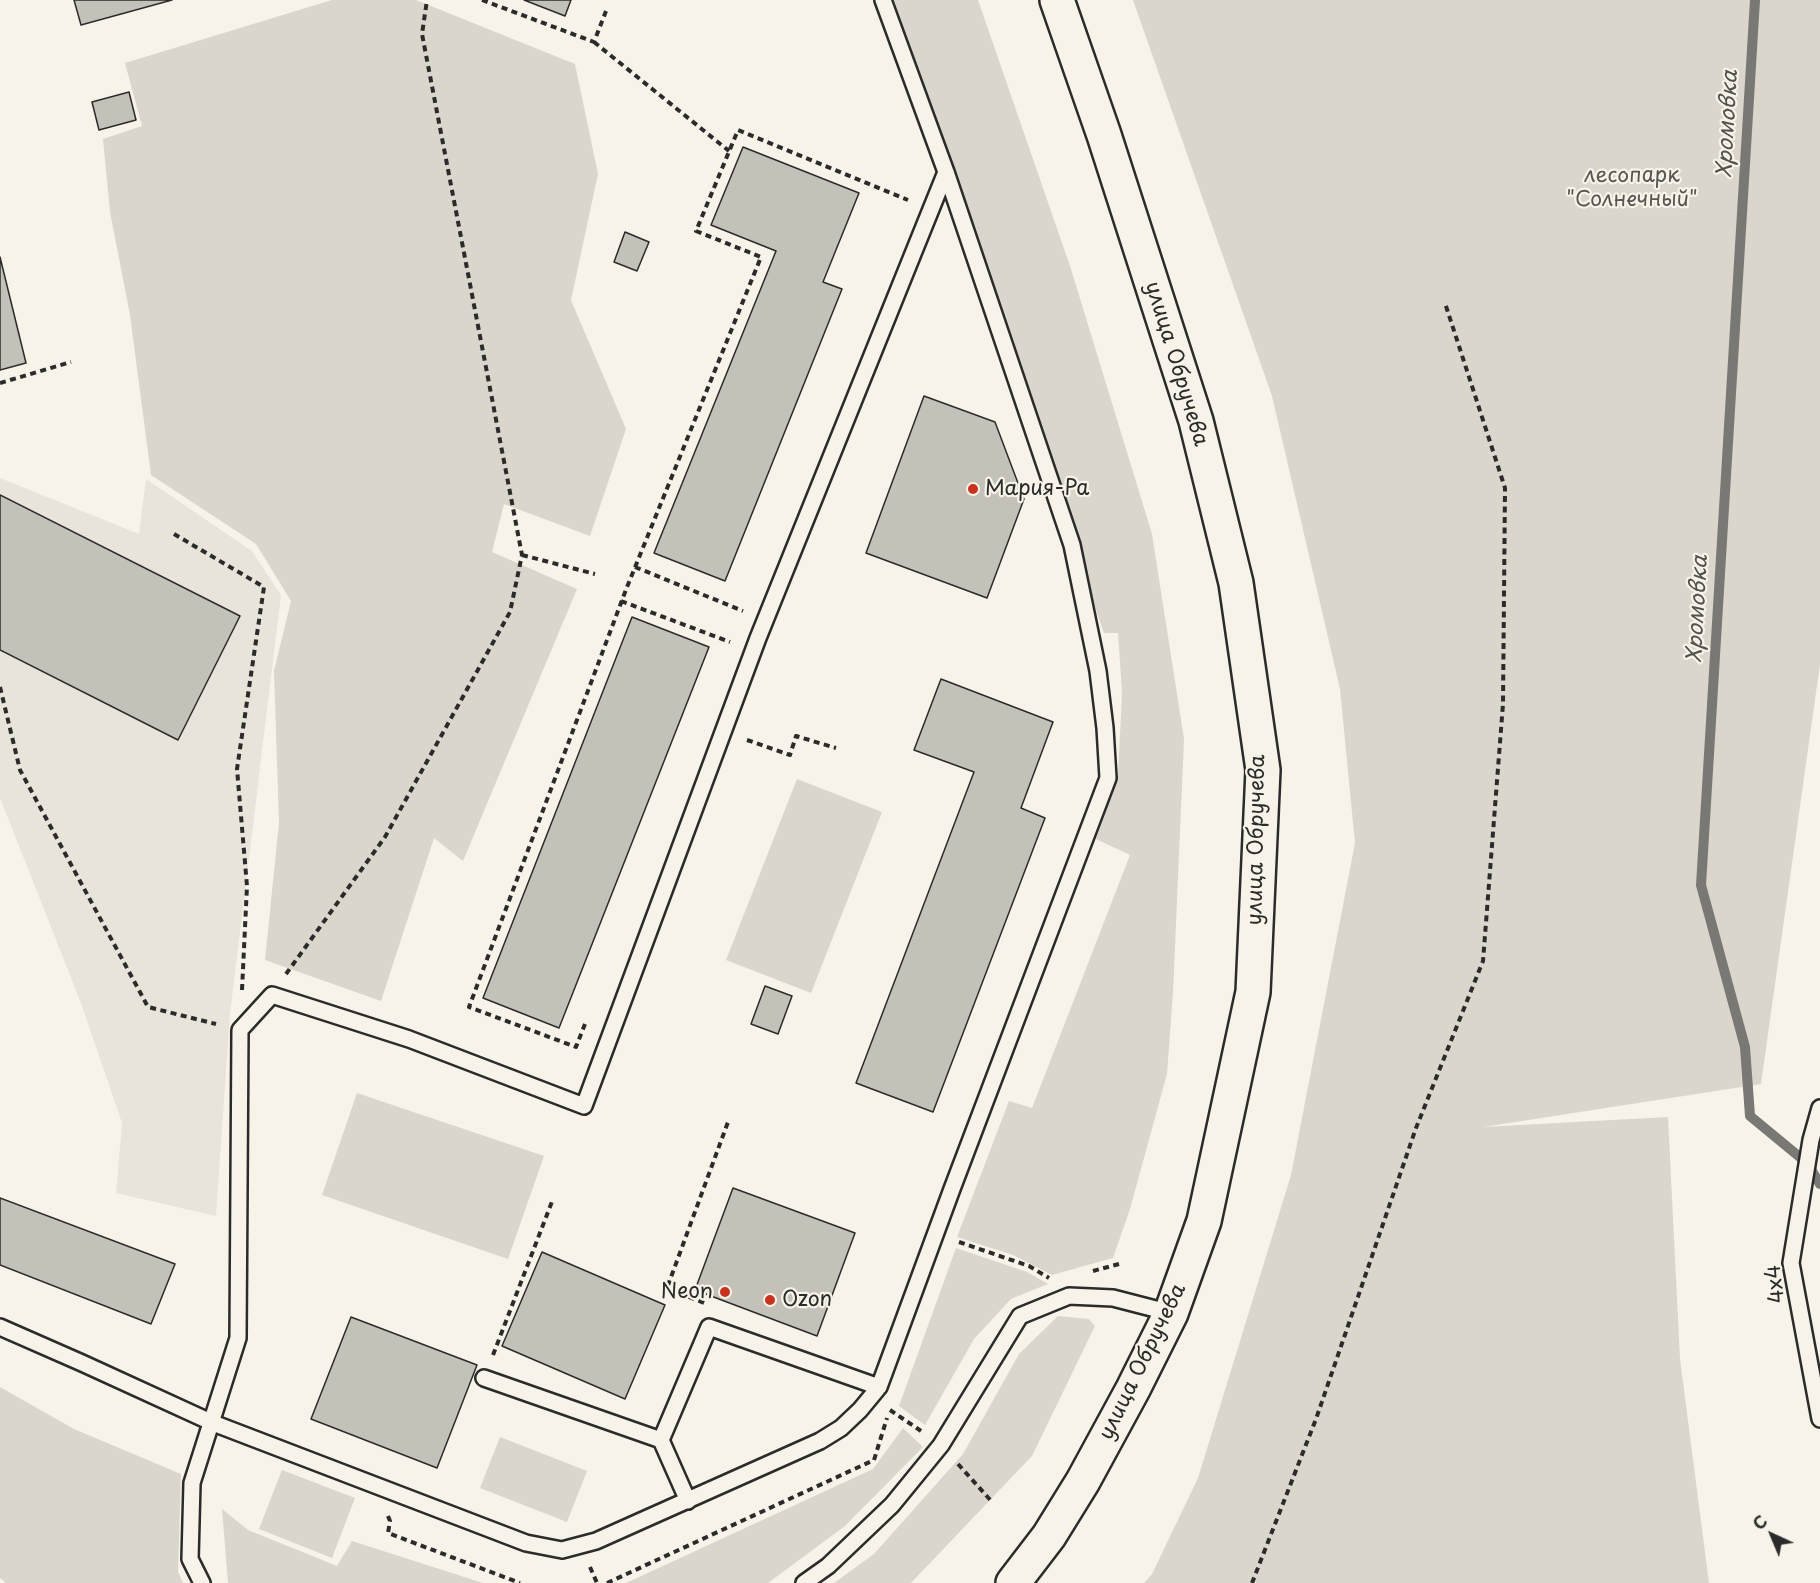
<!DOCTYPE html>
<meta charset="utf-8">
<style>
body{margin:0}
#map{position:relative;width:1820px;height:1583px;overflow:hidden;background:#f7f3e8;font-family:"Playpen Sans",sans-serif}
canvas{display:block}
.north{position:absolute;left:1742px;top:1505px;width:60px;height:60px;-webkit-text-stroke:4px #f7f3e8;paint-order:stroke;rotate:316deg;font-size:16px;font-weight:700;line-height:24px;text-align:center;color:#2b2b2b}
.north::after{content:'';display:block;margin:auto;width:21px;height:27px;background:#2b2b2b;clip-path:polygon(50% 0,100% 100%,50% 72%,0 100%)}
</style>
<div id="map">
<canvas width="1820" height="1583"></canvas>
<div class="north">С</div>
</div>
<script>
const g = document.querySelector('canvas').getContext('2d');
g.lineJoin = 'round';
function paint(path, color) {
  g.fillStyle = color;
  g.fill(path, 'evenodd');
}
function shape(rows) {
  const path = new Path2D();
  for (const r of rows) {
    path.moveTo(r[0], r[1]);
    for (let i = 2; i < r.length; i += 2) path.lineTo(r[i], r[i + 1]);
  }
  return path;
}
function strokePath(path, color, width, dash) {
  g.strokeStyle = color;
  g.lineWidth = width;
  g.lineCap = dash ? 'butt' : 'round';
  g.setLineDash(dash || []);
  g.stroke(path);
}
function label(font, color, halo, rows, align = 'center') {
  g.font = font + ' "Playpen Sans",sans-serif';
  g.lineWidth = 4.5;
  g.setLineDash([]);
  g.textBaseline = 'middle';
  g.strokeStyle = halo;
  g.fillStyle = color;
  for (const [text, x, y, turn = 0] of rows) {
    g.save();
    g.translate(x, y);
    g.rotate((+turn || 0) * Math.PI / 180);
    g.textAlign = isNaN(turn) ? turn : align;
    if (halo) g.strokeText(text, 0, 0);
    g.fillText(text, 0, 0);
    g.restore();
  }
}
paint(shape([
 [0,478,139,534,146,479,252,551,281,595,230,1014,216,1216,116,1193,122,1123,81,1003,0,798]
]), '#e8e4da');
paint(shape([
 [332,0,416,0,575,64,598,174,571,300,626,429,590,536,504,504,492,552,577,589,463,861,434,838,381,1001,265,960,279,823,274,671,291,601,256,544,151,475,130,315,110,212,103,139,142,126,125,63],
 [882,0,978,0,1071,269,1152,534,1184,739,1173,992,1167,1074,1130,1209,1113,1258,1052,1275,1013,1255,957,1237,1009,1101,1032,1108,1130,855,1096,839,1118,775,1122,693,1118,633,1104,633],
 [1133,0,1820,0,1820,664,1761,1084,1483,1127,1668,1117,1680,1359,1709,1583,1144,1583,1152,1574,1198,1478,1291,1175,1355,843,1340,689,1272,396],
 [797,779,882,812,811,993,726,960],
 [357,1093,544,1156,508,1259,322,1195],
 [956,1248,1027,1272,1048,1284,1011,1299,974,1339,925,1425,899,1406],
 [1058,1316,1089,1319,1095,1326,1032,1456,911,1583,834,1583,874,1554,963,1454,1019,1354],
 [0,1387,74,1429,181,1474,178,1572,183,1583,6,1583,0,1578],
 [903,1428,923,1447,845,1526,768,1583,626,1583,873,1469],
 [500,1437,587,1471,567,1522,480,1488],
 [282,1470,355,1498,332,1558,259,1529],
 [222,1509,248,1530,337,1566,352,1541,483,1583,228,1583]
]), '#dad6cc');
strokePath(shape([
 [1755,0,1701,885,1745,1047,1750,1116,1807,1163,1820,1184]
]), '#7a7874', 10);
const building = shape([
 [74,0,172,0,81,25,74,0],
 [524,0,571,0,565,16,524,0],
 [129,92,136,120,99,130,92,102,129,92],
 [743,147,859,193,823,282,842,289,725,581,654,553,776,251,711,225,743,147],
 [625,232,649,242,637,271,614,262,625,232],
 [0,257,26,363,0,370,0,257],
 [924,396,995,422,1024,499,987,598,866,553,924,396],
 [0,495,240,616,178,740,0,650,0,495],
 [632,617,709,647,559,1028,483,998,632,617],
 [941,679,1053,722,1021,808,1045,818,933,1112,856,1083,974,772,914,750,941,679],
 [765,986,792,996,778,1034,751,1024,765,986],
 [733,1188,855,1233,817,1336,695,1290,733,1188],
 [0,1198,175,1264,151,1324,0,1265,0,1198],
 [542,1252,665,1305,625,1399,502,1346,542,1252],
 [351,1317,477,1365,437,1468,311,1419,351,1317]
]);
paint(building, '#c4c1b9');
strokePath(building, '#2b2b2b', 1.5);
const lane = shape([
 [1820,1108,1811,1140,1791,1263,1820,1419],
 [0,1327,82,1363,213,1423,526,1543,562,1550,596,1541,820,1441,841,1428,860,1410,879,1387,952,1189,1108,778,1105,728,1098,671,1072,545,946,172,883,0],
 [484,1378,661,1440],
 [688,1501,661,1440,709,1327,879,1387],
 [202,1583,190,1559,192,1483,238,1338,240,1030,272,995,409,1039,584,1106,758,638,946,172],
 [804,1583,828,1566,892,1505,941,1445,1020,1316,1069,1296,1113,1298,1171,1313]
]);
const secondary = shape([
 [1013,1583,1049,1536,1083,1481,1133,1389,1171,1313,1204,1221,1253,992,1263,770,1236,583,1196,421,1104,135,1057,0]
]);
strokePath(lane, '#2b2b2b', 20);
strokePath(secondary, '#2b2b2b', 38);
strokePath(shape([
 [482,0,594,42,606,11],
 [594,42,729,151],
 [0,383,71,362],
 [174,534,264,587,237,769,247,886,242,990],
 [522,555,595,574],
 [635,567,743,611],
 [621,601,730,642],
 [0,687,20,770,148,1007,216,1024],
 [747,740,790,755,796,736,836,748],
 [286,974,385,837,510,612,522,555,422,34,427,0],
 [585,1024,576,1047,469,1007,627,587,761,257,696,231,738,130,908,200],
 [959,1242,1029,1266,1049,1278],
 [1093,1271,1119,1264],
 [704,1303,667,1288,728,1122],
 [493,1355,553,1199],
 [890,1410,921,1431],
 [958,1464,993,1503],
 [388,1516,390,1521,388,1533,520,1583],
 [590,1567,597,1583],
 [607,1583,874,1460,887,1418],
 [1252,1583,1316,1419,1416,1128,1483,961,1503,704,1505,488,1445,303]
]), '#2b2b2b', 4, [6, 4.5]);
strokePath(lane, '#f7f3e8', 15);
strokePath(secondary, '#f7f3e8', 33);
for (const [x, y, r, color] of [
 [973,489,6,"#c8321e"],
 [725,1292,6,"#c8321e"],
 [770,1300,6,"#c8321e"]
]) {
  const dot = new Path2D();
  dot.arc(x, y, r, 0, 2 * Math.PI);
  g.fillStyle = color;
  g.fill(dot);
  strokePath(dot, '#f7f3e8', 2);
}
label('21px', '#575653', '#f7f3e8', [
 ["лесопарк",1632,176],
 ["\"Солнечный\"",1632,200]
]);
label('21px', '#2b2b2b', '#f7f3e8', [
 ["улица Обручева",1176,364,73],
 ["улица Обручева",1257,840,-89],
 ["4x4",1776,1284,-97],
 ["улица Обручева",1143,1362,-64]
]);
label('21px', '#2b2b2b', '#f7f3e8', [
 ["Мария-Ра",985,489],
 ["Neon",713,1292,"right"],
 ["Ozon",782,1300]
], 'left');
label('italic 22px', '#53524f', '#f7f3e8', [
 ["Хромовка",1728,124,-87],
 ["Хромовка",1698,609,-87]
]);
</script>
